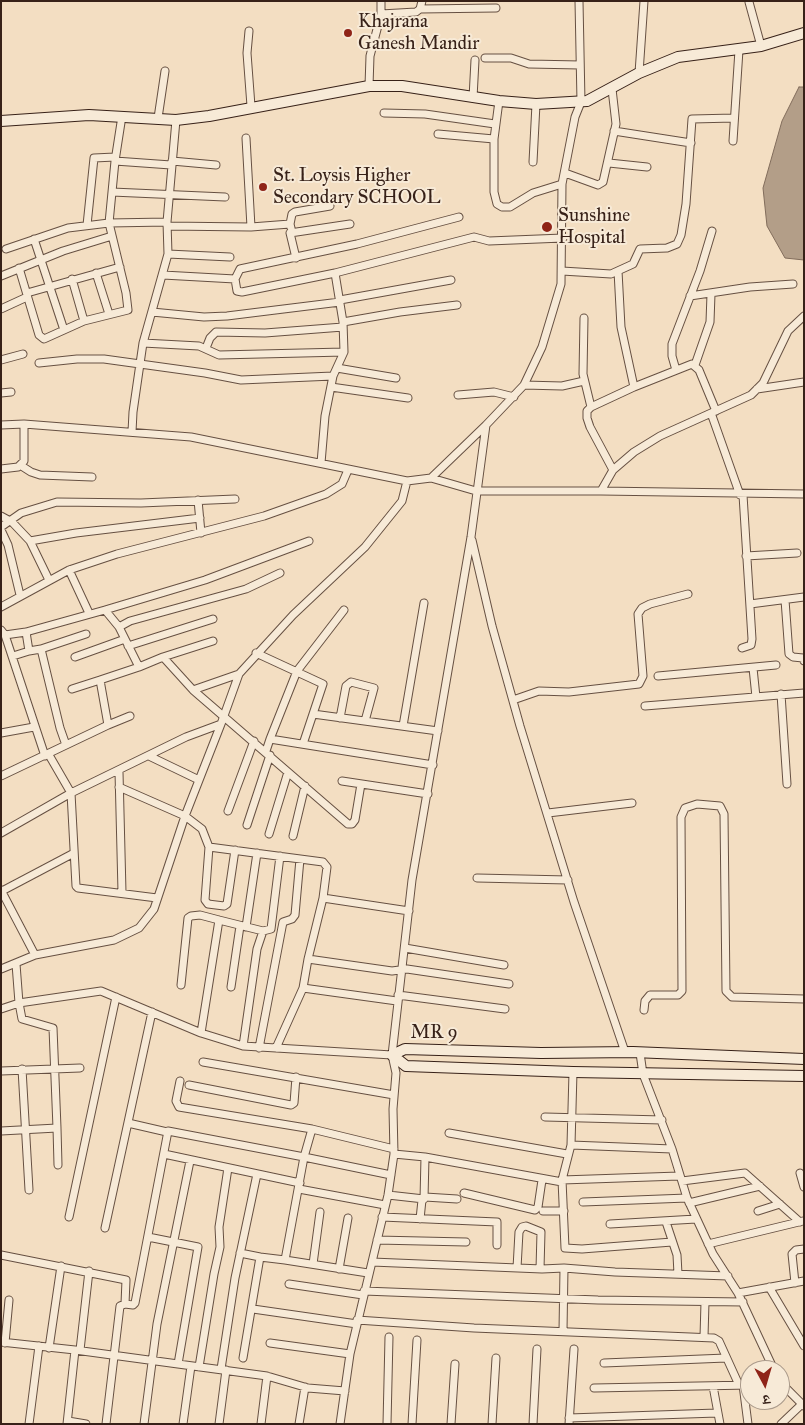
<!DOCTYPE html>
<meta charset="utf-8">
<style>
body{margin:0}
#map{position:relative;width:805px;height:1425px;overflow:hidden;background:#f3dec2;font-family:"IM FELL Great Primer","Noto Serif Devanagari",serif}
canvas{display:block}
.frame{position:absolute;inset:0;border:2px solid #372118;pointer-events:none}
.north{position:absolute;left:740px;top:1360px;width:50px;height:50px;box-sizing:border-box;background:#f7ead7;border:1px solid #aa9a8b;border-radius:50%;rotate:174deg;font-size:14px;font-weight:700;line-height:20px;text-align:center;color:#372118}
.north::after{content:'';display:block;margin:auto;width:18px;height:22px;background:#8f2418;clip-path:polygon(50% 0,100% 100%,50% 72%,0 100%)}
</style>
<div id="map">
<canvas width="805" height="1425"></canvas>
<div class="frame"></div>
<div class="north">उ</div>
</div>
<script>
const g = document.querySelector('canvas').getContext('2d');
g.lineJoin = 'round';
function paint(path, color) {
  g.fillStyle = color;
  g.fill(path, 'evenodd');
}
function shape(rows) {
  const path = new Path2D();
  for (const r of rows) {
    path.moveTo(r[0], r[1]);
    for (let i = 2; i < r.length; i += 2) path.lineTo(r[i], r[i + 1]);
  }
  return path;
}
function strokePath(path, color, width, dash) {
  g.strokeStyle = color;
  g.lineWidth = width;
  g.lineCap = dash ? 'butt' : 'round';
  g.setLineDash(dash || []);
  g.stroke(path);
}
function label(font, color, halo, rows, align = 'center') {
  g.font = font + ' "IM FELL Great Primer",serif';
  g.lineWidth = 4;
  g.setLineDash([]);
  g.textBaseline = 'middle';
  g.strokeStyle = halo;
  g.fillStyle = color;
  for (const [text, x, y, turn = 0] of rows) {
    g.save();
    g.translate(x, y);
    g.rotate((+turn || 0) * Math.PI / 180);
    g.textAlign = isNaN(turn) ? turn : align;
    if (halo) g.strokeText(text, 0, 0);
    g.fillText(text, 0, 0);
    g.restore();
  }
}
const water = shape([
 [799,87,804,87,804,260,785,258,767,226,763,188,782,121,799,87]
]);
paint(water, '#b39e88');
strokePath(water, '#816c5b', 1);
const street = shape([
 [749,2,761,46],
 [420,9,496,8],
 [381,14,416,12,420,9,422,1],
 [249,31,247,53,251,106],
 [485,58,511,58,529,64,580,65],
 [639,73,644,1],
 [369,86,370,56,381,14,381,1],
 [473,98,475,60],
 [499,101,494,139,494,192,497,204,502,207,510,207,533,193,562,184],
 [384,113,425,114,495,124],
 [158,118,165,71],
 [614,131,691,143],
 [438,134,494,139],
 [733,141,739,50],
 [115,161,171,165],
 [172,161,216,165],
 [533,162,536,104],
 [609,163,647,167],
 [565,173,598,185,603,182,616,124,612,89],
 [112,192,225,197],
 [290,224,292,214,295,212,330,206],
 [87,225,94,158,115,157],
 [167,226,251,227,246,138],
 [251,227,290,224,291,228],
 [34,239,64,330],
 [6,249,68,228,109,223,167,222],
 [168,254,230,257],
 [296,258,290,233,350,224],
 [19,268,39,335,44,339,84,321,128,310,126,293,109,223,115,161,122,116],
 [562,271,611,274,633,264,640,249,667,248,677,244,681,235,686,204,692,119,734,118],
 [618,271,621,327,634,387],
 [96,273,109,314],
 [163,275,235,279,240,269,357,244,459,217],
 [1,276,63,251,112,236],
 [72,279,84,321],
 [235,279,237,291,242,292,335,273],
 [27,293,120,267],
 [690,296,750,287,793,284],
 [340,300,451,280],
 [1,309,27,297],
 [152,312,204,317,227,316,340,302],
 [584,318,583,374,591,407,634,387,692,364,699,370,716,411],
 [343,322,400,312,457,305],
 [143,343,199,346,219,355,344,352],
 [206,348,210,338,216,332,265,333,343,327],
 [1,360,23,354],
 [39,363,77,359,104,359,205,373,241,380,333,376],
 [695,365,710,322,711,294],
 [337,368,396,378],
 [676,370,672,356,672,344,700,271,712,231],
 [524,385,562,386,584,381],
 [331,387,408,398],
 [757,389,804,382],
 [1,393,11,392],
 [458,395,494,392,514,397],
 [591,407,587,411,587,418,590,427,613,470],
 [711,413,740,495],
 [1,425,24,424,191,437,407,481],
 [486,425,524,385,542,347,561,284,562,184,575,117,581,102,579,1],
 [132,432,133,412,143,343,168,254,167,222,176,120],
 [321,463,325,416,333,376,344,352,343,322,335,273,474,237,489,241,563,238],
 [20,465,31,472,40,475,92,477],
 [1,469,18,467,24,461,24,424],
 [431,478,476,491,601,491,613,470,634,452,660,436,751,395,763,383,788,331,804,316],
 [601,491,804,494],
 [198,500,201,533],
 [1,516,12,522,30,541,49,580],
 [1,527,21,513,57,502,141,503,235,499],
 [1,530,8,545,20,595],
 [472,540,492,626,520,726,574,902,625,1052],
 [30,541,76,533,200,518],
 [746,556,797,553],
 [69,570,89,613],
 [785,600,789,654,793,657,803,658,804,661],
 [750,604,804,597],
 [1,607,69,570,117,554,264,516,326,494,342,484,348,470],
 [105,610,205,580,309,541],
 [119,627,130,621,246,589,280,573],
 [1,630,5,635,26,632,105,610,119,627,139,667,163,657,193,690,239,674,293,615,365,547,402,501,407,481,431,478,486,425,471,537,412,880,392,1055,396,1073,393,1109,394,1154,388,1195,350,1354,340,1424],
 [26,632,29,651,41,649,60,728,66,745],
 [5,635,45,756],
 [128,646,213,619],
 [742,648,751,645,752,639,743,495],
 [41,649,86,634],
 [256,653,323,684,303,744],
 [13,656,29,651],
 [75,657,125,639],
 [163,657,213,641],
 [753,668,756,697],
 [658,676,776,665],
 [72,689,100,680],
 [193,690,348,824,352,824,355,820,361,784],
 [781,694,787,784],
 [513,700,539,691,569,692,639,684,643,676,638,614,642,608,650,604,688,594],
 [645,706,804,693],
 [313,714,438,731],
 [340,718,346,686,351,682,374,688,365,721],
 [108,725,130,716],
 [403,726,424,603],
 [1,733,34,727],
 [270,739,297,671,344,610],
 [266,751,270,739,433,765],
 [49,755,71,793,186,737,221,724,239,674],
 [149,756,199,780],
 [119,772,122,892],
 [1,776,108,725,100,680,139,667],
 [342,781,428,794],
 [119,787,185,816,202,829,209,847,205,900,208,904,224,906,227,904,235,850],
 [228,811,254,741],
 [548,813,632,803],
 [247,825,270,755],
 [1,833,71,793,76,886,78,888,157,898],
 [269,834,288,772],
 [293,836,305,786],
 [209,847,323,862,327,867,323,898,409,911],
 [477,878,568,880],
 [1,890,35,955],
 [2,891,74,853],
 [246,927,257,853],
 [405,948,504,965],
 [308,959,323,898],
 [1,969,35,955,114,940,139,928,154,909,185,816,221,724],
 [181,985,188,918,191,916,200,915,219,920],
 [231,987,240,926],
 [303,988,397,1001],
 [398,995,505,1009],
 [1,1009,19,1003,16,964],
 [644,1010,645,1001,650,995,678,995,682,991,681,817,685,808,697,804,720,806,724,814,726,991,732,997,804,999],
 [201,1033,219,920,263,931],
 [243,1046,257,949,263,931,271,929,280,856],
 [259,1048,283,922,292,919,295,915,300,859],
 [276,1048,303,988,308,959,392,971,407,969,509,984],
 [640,1053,643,1074,672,1149,687,1198,713,1254,738,1293,774,1370],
 [203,1062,394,1095],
 [22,1069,29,1190],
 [1,1071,80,1068],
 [573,1072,571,1145,562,1180,565,1248,582,1249,672,1242],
 [180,1081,176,1101,179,1107,312,1129,394,1149],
 [189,1085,291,1105,294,1103,296,1077],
 [545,1117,662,1120],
 [128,1123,167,1132],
 [57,1128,53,1028,22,1019,19,1003,101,991,201,1033,243,1046,392,1055],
 [1,1131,57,1128,58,1165],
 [449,1133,567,1154],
 [571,1145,672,1149],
 [164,1154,300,1183],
 [394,1154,425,1157,562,1182],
 [800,1173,804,1187],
 [562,1180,679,1176],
 [682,1181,745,1173,800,1222],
 [299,1189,385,1205],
 [464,1193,535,1210,538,1207,542,1180],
 [388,1195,424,1199,425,1157],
 [425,1197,457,1199],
 [583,1202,687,1198],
 [689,1203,760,1186],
 [543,1211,564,1211],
 [758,1211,780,1204],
 [69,1217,116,997],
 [382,1217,497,1222,497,1245],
 [420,1219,422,1200],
 [666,1222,677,1255,678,1274],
 [610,1224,696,1219],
 [105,1228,152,1012],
 [148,1237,198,1247,178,1364,267,1376,308,1388,345,1391],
 [377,1240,466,1242],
 [708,1244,803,1221],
 [240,1253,260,1257],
 [1,1255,126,1280,125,1304,133,1305,135,1303,168,1131,304,1157,312,1129],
 [372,1262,542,1269,564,1268,615,1272,728,1276],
 [313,1264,320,1212],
 [517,1268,519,1232,522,1227,526,1226,541,1232,540,1269],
 [339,1269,348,1218],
 [368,1273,285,1260,304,1157,391,1175],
 [795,1283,792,1254,796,1250,804,1249],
 [289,1284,363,1295],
 [769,1287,804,1346],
 [364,1291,598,1300,743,1302],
 [738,1293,804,1281],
 [253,1309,357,1324],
 [357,1320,474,1328,714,1338,719,1341,739,1385],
 [563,1331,564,1268],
 [704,1337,705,1302],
 [1,1342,75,1350],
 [5,1343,9,1300],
 [270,1343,350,1354],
 [49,1348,61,1266],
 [80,1350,89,1271],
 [243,1358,260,1257,285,1260],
 [604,1363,726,1358],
 [199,1367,214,1274,220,1247,219,1227,228,1168],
 [221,1369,235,1278,257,1174],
 [780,1382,804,1406],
 [743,1385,748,1424],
 [713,1386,720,1424],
 [594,1388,750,1385],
 [569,1418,717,1413],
 [68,1421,86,1424],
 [29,1424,39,1346],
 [67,1424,75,1350,178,1364],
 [106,1424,120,1306,125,1304],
 [144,1424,157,1324,190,1161],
 [183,1424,191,1366],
 [219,1424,226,1370],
 [261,1424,267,1376],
 [299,1424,305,1387],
 [387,1424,389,1337],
 [412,1424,417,1340],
 [451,1424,455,1364],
 [492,1424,496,1358],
 [533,1424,537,1349],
 [569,1424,574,1349],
 [781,1424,802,1404]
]);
const secondary = shape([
 [1,121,89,115,176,120,209,116,369,86,402,86,499,101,536,104,587,101,639,73,678,57,761,46,804,33],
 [804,1059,633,1052,541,1053,405,1049,392,1055,406,1066,573,1072,804,1076]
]);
strokePath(street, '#665042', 9);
strokePath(secondary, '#372118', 12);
strokePath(street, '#f7ead7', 7);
strokePath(secondary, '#f7ead7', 10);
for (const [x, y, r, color] of [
 [348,33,5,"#8f2418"],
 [263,187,5,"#8f2418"],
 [547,227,6,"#8f2418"]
]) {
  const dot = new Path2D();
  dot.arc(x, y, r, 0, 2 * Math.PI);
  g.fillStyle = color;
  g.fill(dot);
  strokePath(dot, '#f7ead7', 2);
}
label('19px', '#372118', '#f7ead7', [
 ["Khajrana",358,22],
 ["Ganesh Mandir",358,44],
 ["St. Loysis Higher",273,176],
 ["Secondary SCHOOL",273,198],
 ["Sunshine",558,216],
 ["Hospital",558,238]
], 'left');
label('19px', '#372118', '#f7ead7', [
 ["MR 9",434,1033]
]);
</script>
